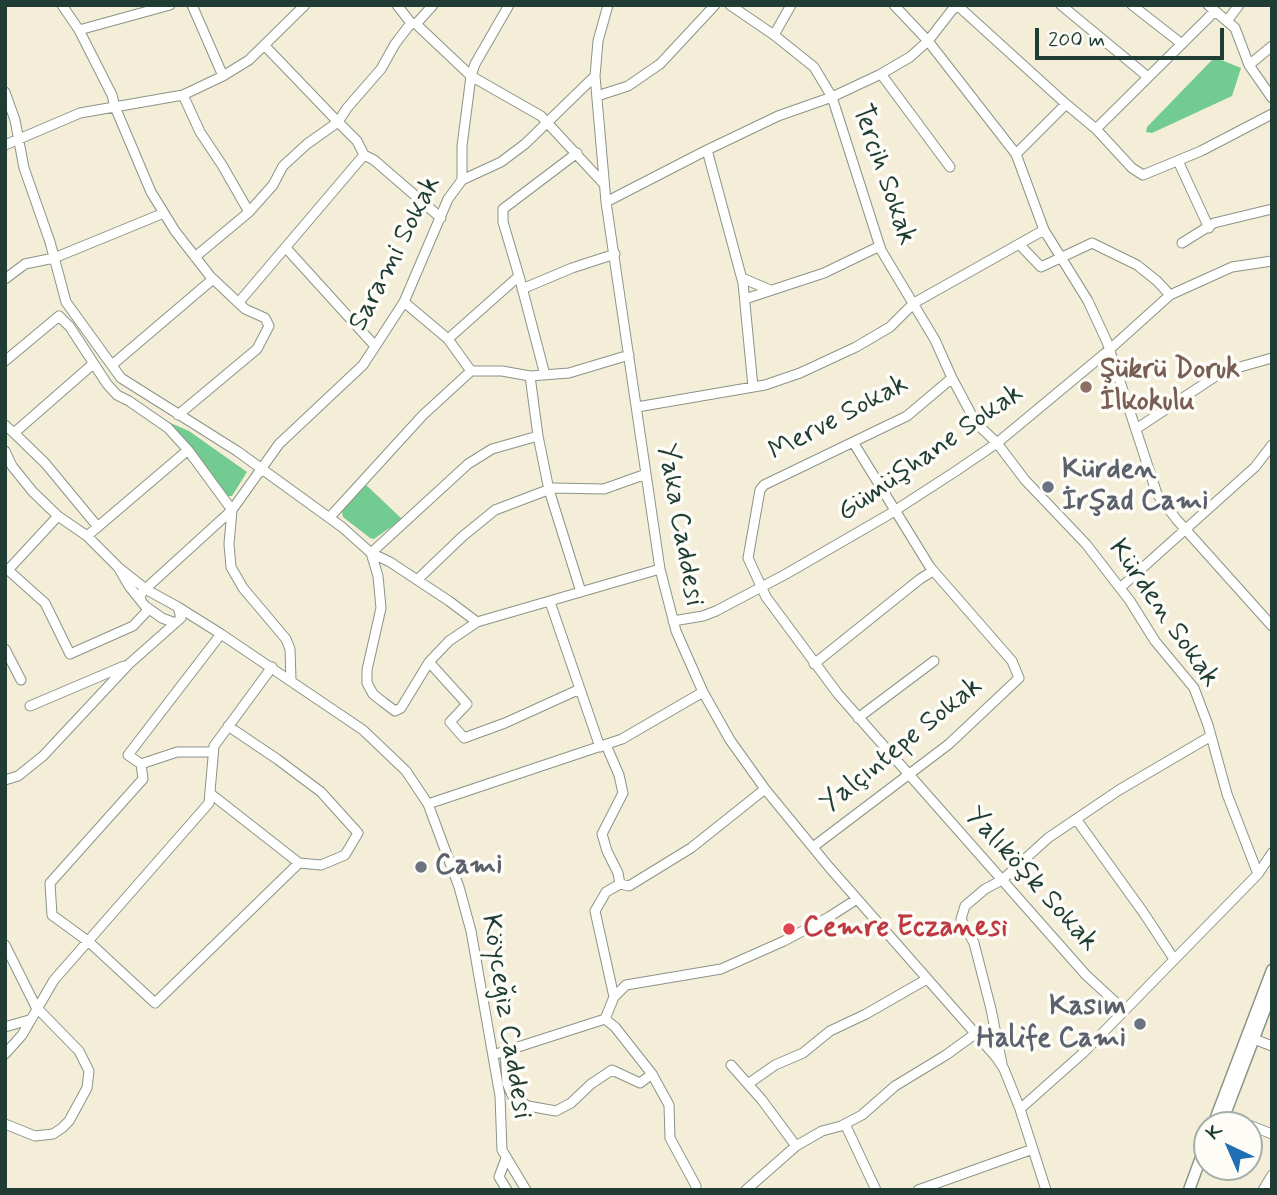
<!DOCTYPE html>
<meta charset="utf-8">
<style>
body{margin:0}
#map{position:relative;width:1277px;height:1195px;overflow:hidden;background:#f4edd8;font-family:Mynerve,sans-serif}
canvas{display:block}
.frame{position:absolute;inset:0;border:7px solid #1f3d34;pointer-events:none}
.north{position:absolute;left:1193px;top:1111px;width:70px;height:70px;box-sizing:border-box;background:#fdfcf7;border:2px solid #a4b0a9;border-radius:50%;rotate:316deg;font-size:19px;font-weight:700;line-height:28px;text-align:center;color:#1f3d34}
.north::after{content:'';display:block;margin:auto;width:24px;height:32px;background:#1f6fb2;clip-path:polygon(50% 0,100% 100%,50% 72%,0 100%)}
.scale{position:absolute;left:1035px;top:28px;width:189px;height:32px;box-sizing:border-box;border:4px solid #1f3d34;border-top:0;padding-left:9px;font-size:21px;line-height:24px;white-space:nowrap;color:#1f3d34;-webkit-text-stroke:5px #fdfcf7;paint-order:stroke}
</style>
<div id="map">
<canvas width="1277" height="1195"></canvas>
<div class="frame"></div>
<div class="north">K</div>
<div class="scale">200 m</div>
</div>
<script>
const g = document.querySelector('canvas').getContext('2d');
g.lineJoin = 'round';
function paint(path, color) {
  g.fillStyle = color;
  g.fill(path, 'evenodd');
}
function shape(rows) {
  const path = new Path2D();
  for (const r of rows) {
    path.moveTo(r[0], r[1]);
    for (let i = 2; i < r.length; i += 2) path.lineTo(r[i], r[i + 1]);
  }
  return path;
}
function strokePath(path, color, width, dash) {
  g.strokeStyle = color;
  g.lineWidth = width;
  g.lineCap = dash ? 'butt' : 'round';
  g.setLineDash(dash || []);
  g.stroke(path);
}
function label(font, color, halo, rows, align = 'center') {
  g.font = font + ' Mynerve,sans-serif';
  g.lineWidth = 7;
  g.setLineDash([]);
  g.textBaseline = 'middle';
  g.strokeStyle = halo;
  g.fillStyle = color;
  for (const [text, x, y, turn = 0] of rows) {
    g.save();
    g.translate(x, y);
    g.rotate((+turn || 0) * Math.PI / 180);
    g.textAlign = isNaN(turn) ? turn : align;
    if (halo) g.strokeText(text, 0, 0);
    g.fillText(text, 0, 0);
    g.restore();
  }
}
paint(shape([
 [1219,59,1241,68,1232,96,1152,133,1146,132,1147,127,1212,60],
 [166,421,189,431,247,472,232,496,228,496],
 [364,483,402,519,374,539,370,538,343,517,342,512]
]), '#72cb91');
const minor = shape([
 [62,5,79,30],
 [170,5,79,30,112,95,115,107,151,192,175,231,210,276,245,309,265,318,269,326,257,349,178,415],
 [192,5,223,76],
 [397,5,411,23,416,24,471,76,541,116,604,184],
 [608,5,598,41,595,76,606,202,660,569,676,631,703,692,730,740,765,789,829,867,996,1057,1004,1069,1020,1109,1046,1190],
 [730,5,774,35,814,67,832,97,881,250,935,340,952,378,976,423,997,443,1025,480,1086,544,1130,601,1155,641,1194,688,1208,725,1227,794,1258,874],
 [894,5,928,41,1016,154,1044,230,1088,301,1107,342,1157,494,1177,520,1272,626],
 [957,5,1066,104],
 [1061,5,1148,77],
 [1132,5,1182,44],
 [1208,5,1235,28,1249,65,1272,98],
 [1227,21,1239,5],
 [416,24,433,5],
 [774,35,791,5],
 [1249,65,1272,46],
 [881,74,950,167],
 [5,92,15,120,24,168,50,242,66,302,121,378,237,451,342,527,371,553,378,576,381,608,367,670,367,683,373,694,383,702,395,711,401,708,429,662,449,641,477,622,660,569],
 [183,95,200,132,222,165,249,212,195,257],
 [597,96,628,86,660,64,715,5],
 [1096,129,1215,11],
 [5,145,80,113,183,95,223,76,249,60,305,5],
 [707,150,778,116,832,97,881,74,910,57,928,41,956,5],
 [1016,154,1066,104,1096,129,1132,168,1143,175,1201,151,1272,114],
 [364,155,357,141,338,122,347,108,381,69,395,44,411,23],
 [1178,161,1209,228],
 [462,180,501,162,525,144,595,76],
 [606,202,707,150,743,283,753,387],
 [249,212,273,185,283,166,307,144,338,122,265,46],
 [1182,243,1214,223,1272,209],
 [1019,244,1041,267,1092,243,1137,265,1157,281,1170,295],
 [286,248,375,346],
 [519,276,503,222,503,209,577,153],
 [742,278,770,290],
 [5,279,25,264,54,258,164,213],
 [522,289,572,268,615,254],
 [745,299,824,273,880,246],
 [239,302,364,155,374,160,441,218],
 [404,302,448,339,471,371],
 [448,339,519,276,545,375],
 [5,361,59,316,70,327,107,384,117,395,129,401,168,428,188,450],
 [112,365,213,279],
 [530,376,569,373,629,355],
 [952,378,907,416,764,485,760,490,748,558,766,597,838,694,1086,975,1124,1010],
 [637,407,765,385,800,373,856,347,890,327,914,303,1044,230],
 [5,425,14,433,93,364],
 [1136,429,1222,372,1272,358],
 [14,433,45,463,98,527],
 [538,436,549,490,581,592],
 [5,451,12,466,33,492,58,516,87,536,118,567],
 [58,516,8,570,45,603,70,654,133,626,149,609],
 [329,518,423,415,471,371,502,371,530,376,538,436,492,449,468,464,371,553,390,562,449,601,477,622],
 [87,536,188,450,232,510,229,544,231,567,243,588,286,639,290,649,291,680],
 [417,580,463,536,495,510,553,488,604,489,646,474],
 [1120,588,1255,467,1272,445],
 [142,602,140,598,142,592,232,510,279,444,363,365,404,302,448,199,462,180,462,146,471,76,475,64,509,5],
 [178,607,221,634,363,730,406,771,428,804,459,887,471,931,500,1096,502,1150,526,1190],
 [673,621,703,616,716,611,786,574,888,515,956,471,997,443,1109,350,1170,295,1232,267,1272,261],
 [5,649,21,680],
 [429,662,467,704,450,722,464,738,505,723,580,689,550,602],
 [814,664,920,579,933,571],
 [580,689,600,747],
 [30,706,124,666],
 [858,718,934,661],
 [606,745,619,775,623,793,602,834,607,851,618,873,620,884,606,892,595,911,614,997],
 [213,752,177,752,141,764,128,755,221,634],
 [141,764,143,779,50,883,52,915,89,942,155,1003,299,863],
 [5,780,18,776,43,756,129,664,181,618,178,607,147,590,118,567,129,586,145,606,162,618,175,623],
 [211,794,299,863,321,865,345,855,358,833,321,792,277,759,228,726],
 [428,804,622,739,703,692],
 [1076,819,1143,912,1174,959],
 [813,847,949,744,1019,678,1012,661,930,567,853,442],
 [620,884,629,886,691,848,765,789],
 [5,945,36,1007,79,1051,89,1071,87,1088,69,1121,62,1128,53,1134,35,1136,5,1124],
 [605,1019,614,997,626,985,721,969,784,941,829,917,857,899],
 [5,1027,29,1020],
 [1254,1039,1272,1046],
 [505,1050,507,1083,513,1097,528,1106,556,1111,571,1103,591,1084,612,1070,640,1083,652,1074],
 [5,1054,22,1035,54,980,209,803,214,746,272,667],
 [493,1055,605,1019,615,1027,652,1074,669,1105,670,1138,696,1186,696,1190],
 [1002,1064,991,1009,974,943,961,919,965,906,985,889,1002,880,1048,838,1119,790,1211,736],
 [731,1065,762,1100,796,1146],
 [748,1084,775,1065,803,1053,830,1031,866,1014,927,979],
 [1020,1109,1083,1053,1258,874,1272,853],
 [1224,1116,1248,1125],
 [845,1124,876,1190],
 [1249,1125,1272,1134],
 [506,1158,499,1177,507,1190],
 [746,1190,796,1146,822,1131,841,1126,862,1115,895,1086,946,1055,975,1034],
 [918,1190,1033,1149],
 [1263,1190,1272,1175]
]);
const major = shape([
 [1227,1109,1272,991],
 [1213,1125,1272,970],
 [1189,1190,1207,1141]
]);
strokePath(minor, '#8a9586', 11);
strokePath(major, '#8a9586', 13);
strokePath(minor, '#fff', 9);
strokePath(major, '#fff', 10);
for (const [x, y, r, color] of [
 [1086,387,7,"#8d6e63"],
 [1048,487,7,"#6b7280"],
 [421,867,7,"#6b7280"],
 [789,929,7,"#e0444e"],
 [1140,1024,7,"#6b7280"]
]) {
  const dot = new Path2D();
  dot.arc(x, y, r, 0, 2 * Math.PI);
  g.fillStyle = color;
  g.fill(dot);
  strokePath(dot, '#fdfcf7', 2.5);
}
label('28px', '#1f3d34', '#fdfcf7', [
 ["Tercih Sokak",883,175,71],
 ["Sarami Sokak",396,254,-63],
 ["Merve Sokak",839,419,-28],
 ["Gümüşhane Sokak",931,454,-35],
 ["Yaka Caddesi",679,525,80],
 ["Kürden Sokak",1163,614,55],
 ["Yalçıntepe Sokak",902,746,-39],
 ["Yalıköşk Sokak",1031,880,48],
 ["Köyceğiz Caddesi",505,1017,81]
]);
label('bold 28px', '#785e54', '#fdfcf7', [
 ["Şükrü Doruk",1100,371],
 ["İlkokulu",1100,403]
], 'left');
label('bold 28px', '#5b616d', '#fdfcf7', [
 ["Kürden",1062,471],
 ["İrşad Cami",1062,503],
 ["Cami",435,867],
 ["Kasım",1126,1008,"right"],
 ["Halife Cami",1126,1040,"right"]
], 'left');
label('bold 28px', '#be3a42', '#fdfcf7', [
 ["Cemre Eczanesi",803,929]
], 'left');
</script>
